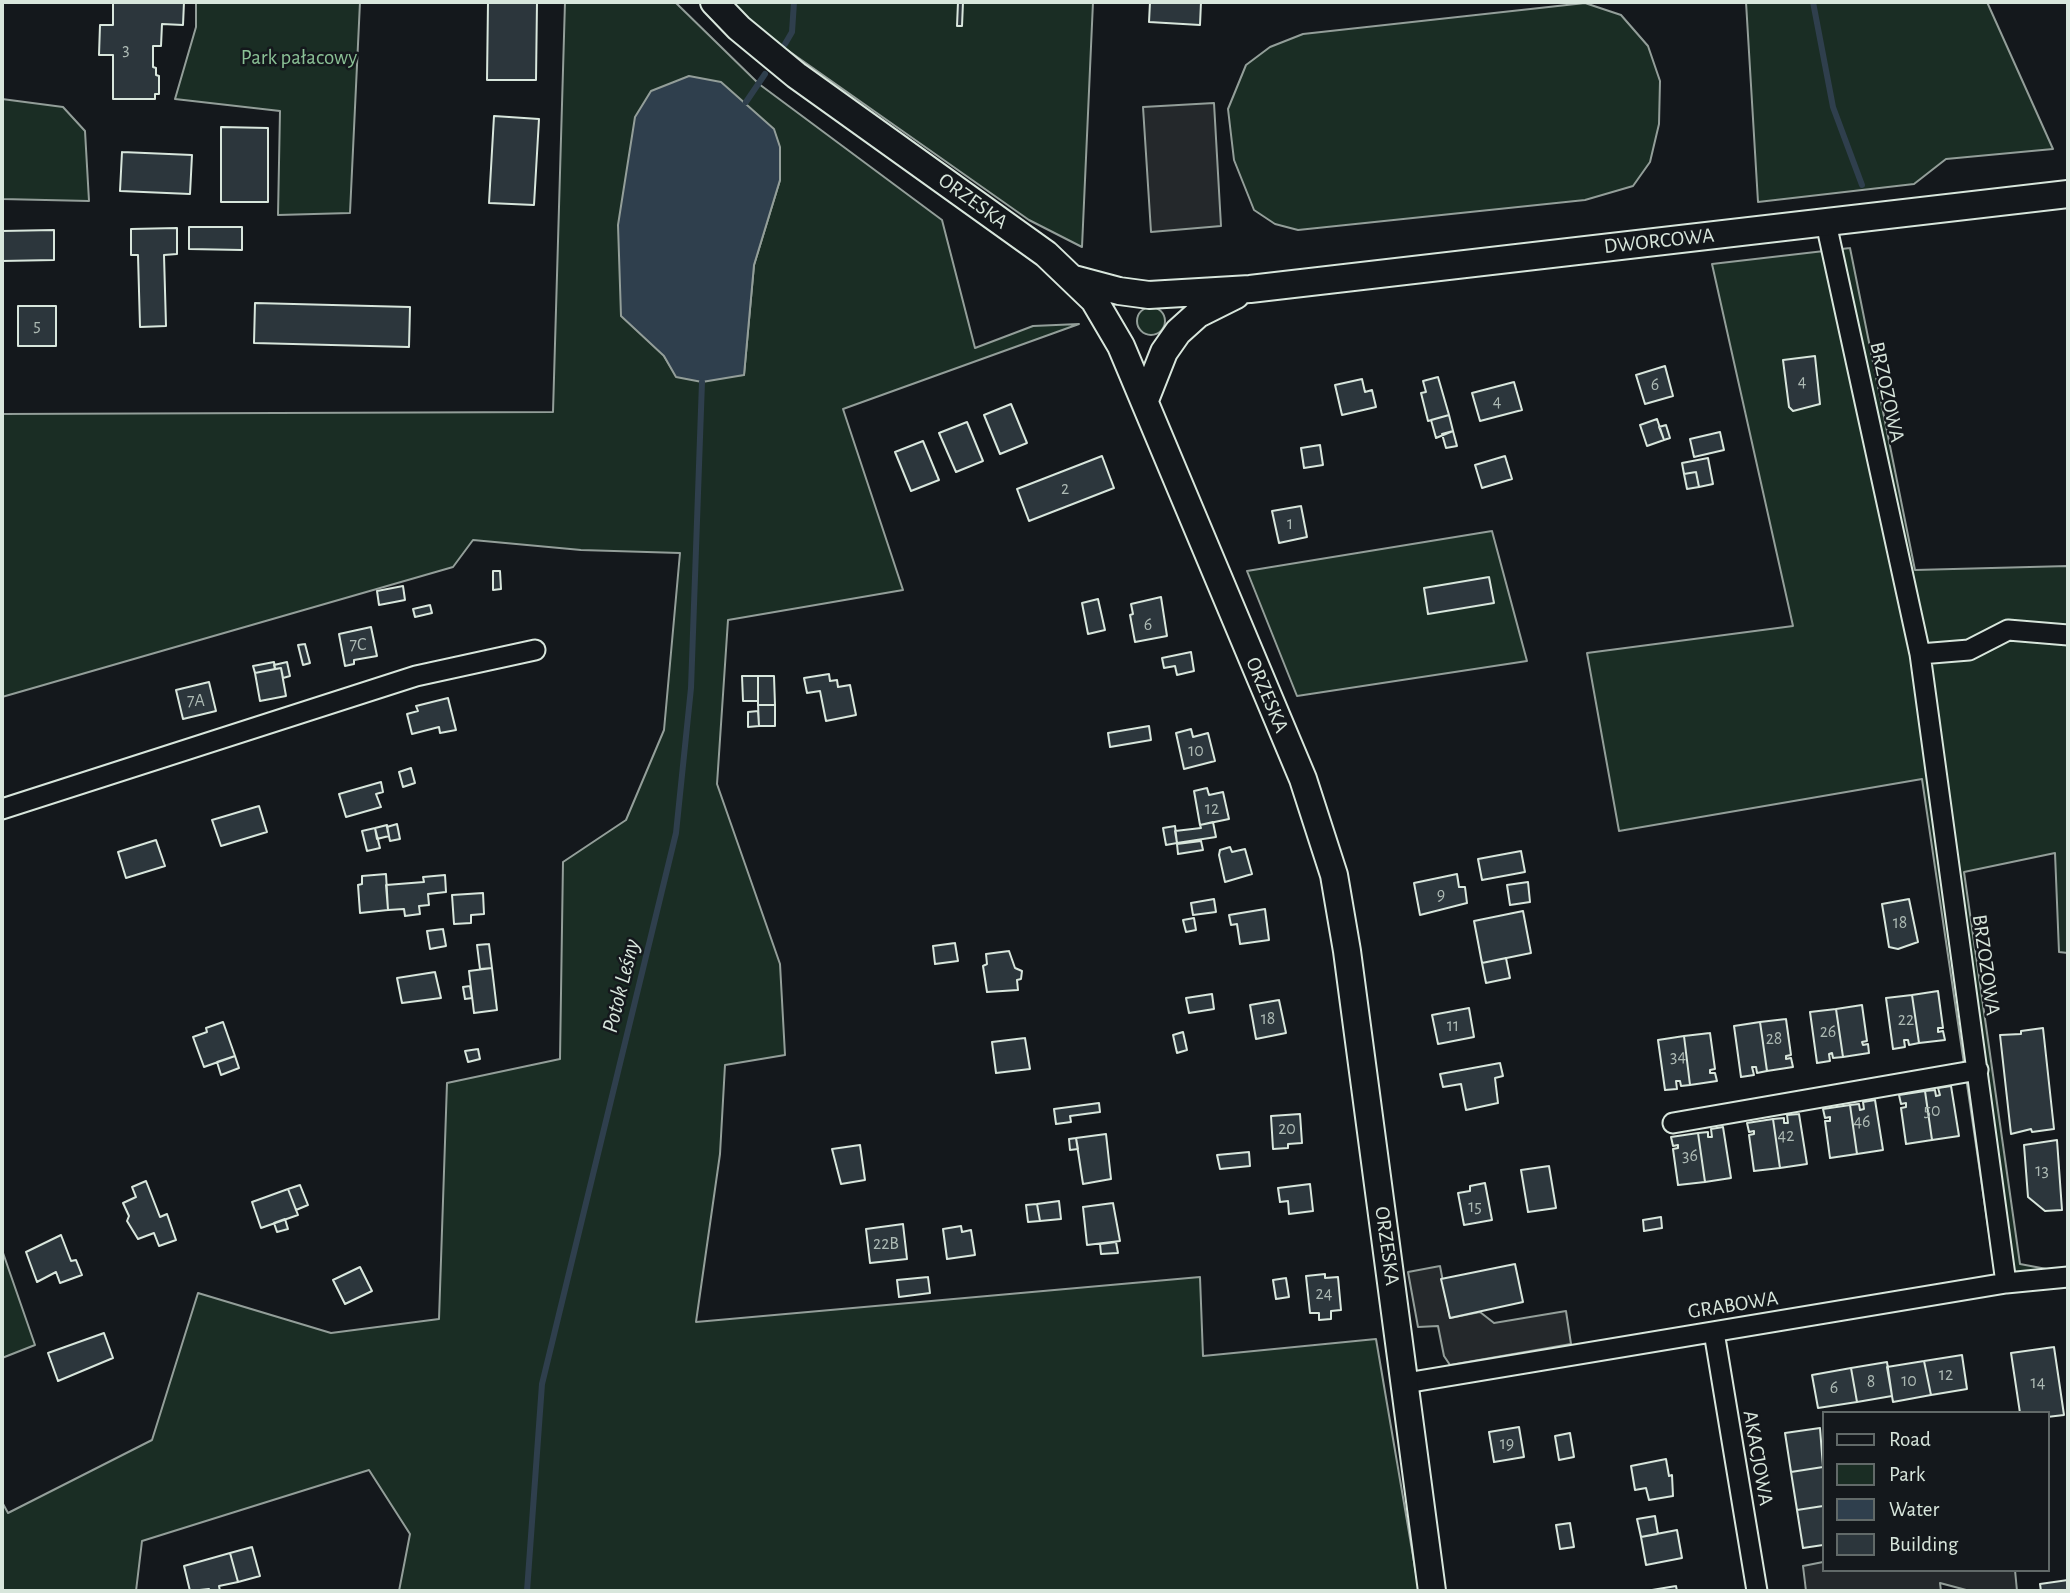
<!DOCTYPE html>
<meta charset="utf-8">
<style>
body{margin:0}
#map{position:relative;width:2070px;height:1593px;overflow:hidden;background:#14181c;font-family:"Alegreya Sans",sans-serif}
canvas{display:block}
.frame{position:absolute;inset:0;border:4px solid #d8e6dc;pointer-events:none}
.legend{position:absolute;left:1822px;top:1411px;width:228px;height:161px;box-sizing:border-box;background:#14181c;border:2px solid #626a69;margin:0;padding:9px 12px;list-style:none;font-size:21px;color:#d8e6dc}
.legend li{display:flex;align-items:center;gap:14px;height:35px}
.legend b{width:35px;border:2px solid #626a69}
</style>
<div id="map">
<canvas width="2070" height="1593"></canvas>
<div class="frame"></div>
<ul class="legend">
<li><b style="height:9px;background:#14181c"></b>Road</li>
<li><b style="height:19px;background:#1a2d24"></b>Park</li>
<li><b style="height:19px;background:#2f3f4d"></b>Water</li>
<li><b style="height:19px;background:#2c363c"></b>Building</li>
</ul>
</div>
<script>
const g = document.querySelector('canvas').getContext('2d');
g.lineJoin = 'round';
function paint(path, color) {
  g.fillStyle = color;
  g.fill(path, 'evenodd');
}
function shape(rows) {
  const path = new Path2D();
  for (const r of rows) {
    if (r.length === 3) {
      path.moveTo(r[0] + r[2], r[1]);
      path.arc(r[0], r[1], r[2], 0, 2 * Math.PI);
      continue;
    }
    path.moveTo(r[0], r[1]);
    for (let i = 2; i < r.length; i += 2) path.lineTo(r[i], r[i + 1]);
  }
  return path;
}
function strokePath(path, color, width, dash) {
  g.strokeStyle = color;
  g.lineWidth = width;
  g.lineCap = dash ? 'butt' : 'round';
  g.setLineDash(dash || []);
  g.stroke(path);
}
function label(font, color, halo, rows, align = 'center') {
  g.font = font + ' "Alegreya Sans",sans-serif';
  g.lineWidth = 5;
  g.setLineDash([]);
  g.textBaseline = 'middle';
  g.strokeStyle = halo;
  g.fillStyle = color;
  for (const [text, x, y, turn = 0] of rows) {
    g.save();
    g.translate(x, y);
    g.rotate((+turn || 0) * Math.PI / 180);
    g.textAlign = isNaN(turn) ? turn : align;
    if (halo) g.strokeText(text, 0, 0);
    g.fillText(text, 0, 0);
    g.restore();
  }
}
const green = shape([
 [196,2,360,2,350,213,278,215,280,111,175,99,196,27,196,2],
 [565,2,675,2,759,84,942,220,975,348,1033,326,1079,324,843,409,903,590,728,620,717,784,780,964,785,1055,725,1065,720,1154,696,1322,1200,1277,1203,1356,1376,1339,1419,1591,399,1591,410,1534,369,1470,142,1541,136,1591,2,1591,2,1502,8,1513,152,1440,198,1293,331,1333,439,1319,447,1083,560,1059,563,862,626,820,664,730,680,553,581,550,473,540,453,567,2,697,2,414,553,412,565,2],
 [780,180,754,265,744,375,677,377,664,356,780,180],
 [729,2,1093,2,1082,247,1029,220,783,47,742,16,729,2],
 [1746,2,1987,2,2053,149,1946,159,1914,184,1758,202,1746,2],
 [1585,3,1621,15,1648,46,1660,81,1659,124,1650,162,1633,186,1585,200,1298,230,1275,224,1254,210,1234,160,1228,109,1246,65,1270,47,1303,34,1585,3],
 [2,99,63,107,85,131,89,201,2,199,2,99],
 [1850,248,1915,570,2068,566,2068,953,2059,952,2055,853,1964,872,2020,1264,2068,1273,2006,1283,1994,1267,1922,779,1619,831,1587,653,1793,626,1712,264,1850,248],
 [1151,321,14],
 [1492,531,1527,661,1297,696,1247,571,1492,531],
 [2,1250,35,1345,2,1358,2,1250]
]);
paint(green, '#1a2d24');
strokePath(green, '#939e99', 2);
const parking = shape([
 [1214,103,1221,226,1151,232,1143,107,1214,103],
 [1440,1266,1450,1318,1480,1312,1494,1323,1566,1311,1571,1344,1450,1365,1444,1356,1438,1326,1418,1327,1408,1272,1440,1266],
 [1823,1562,1823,1570,2015,1570,2017,1591,1970,1591,1940,1583,1941,1591,1806,1591,1803,1566,1823,1562]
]);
paint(parking, '#24282b');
strokePath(parking, '#939e99', 2);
const water = shape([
 [689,76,721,82,774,129,780,147,780,180,754,265,744,375,702,382,676,377,664,356,621,316,618,225,635,117,651,91,689,76]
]);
paint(water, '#2f3f4d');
strokePath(water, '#939e99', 2);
strokePath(shape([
 [1813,2,1833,107,1862,185],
 [785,44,792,32,794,2],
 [746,102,765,74],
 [527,1591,542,1384,676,833,691,688,702,382]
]), '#2f3f4d', 6);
const building = shape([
 [113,2,184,2,183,25,162,24,161,46,153,46,153,67,156,68,156,75,159,76,159,94,155,94,155,99,113,99,113,55,99,55,100,25,113,25,113,2],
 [488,2,537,2,536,80,487,80,488,2],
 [958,2,963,2,962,26,957,26,958,2],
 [1150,2,1201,2,1200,25,1149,22,1150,2],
 [494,116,539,119,534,205,489,203,494,116],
 [221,127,268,128,268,202,221,202,221,127],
 [122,152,192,155,190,194,120,191,122,152],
 [189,227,242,227,242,250,189,249,189,227],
 [177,228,177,254,164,255,166,326,140,327,138,255,131,255,131,229,177,228],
 [54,230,54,260,2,261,2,231,54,230],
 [255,303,410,307,409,347,254,343,255,303],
 [18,306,56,306,56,346,18,346,18,306],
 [1815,356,1820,404,1793,411,1789,407,1783,360,1815,356],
 [1665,366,1673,396,1645,404,1636,375,1665,366],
 [1438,377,1449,415,1428,421,1421,393,1426,392,1423,381,1438,377],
 [1362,379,1365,392,1372,390,1376,407,1342,415,1335,385,1362,379],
 [1514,382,1522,410,1480,421,1472,393,1514,382],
 [1011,404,1027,443,1000,454,984,415,1011,404],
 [1449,415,1453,431,1436,438,1431,420,1449,415],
 [1657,419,1664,440,1647,446,1640,425,1657,419],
 [967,422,983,461,956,472,939,433,967,422],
 [1666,425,1670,438,1664,440,1659,427,1666,425],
 [1453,431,1457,446,1446,448,1442,434,1453,431],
 [1720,432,1724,450,1694,457,1690,439,1720,432],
 [923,441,939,480,911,491,895,452,923,441],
 [1320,445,1323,465,1304,468,1301,448,1320,445],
 [1102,456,1114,488,1029,521,1017,489,1102,456],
 [1505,456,1512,479,1482,488,1475,465,1505,456],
 [1708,458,1713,484,1699,487,1696,472,1684,474,1682,463,1708,458],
 [1696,472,1699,487,1687,489,1684,474,1696,472],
 [1301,506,1307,537,1279,543,1272,511,1301,506],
 [493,571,500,571,501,589,493,590,493,571],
 [1489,577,1494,603,1428,614,1424,588,1489,577],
 [403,586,405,600,379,605,377,591,403,586],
 [1161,597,1167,636,1135,642,1130,615,1133,614,1131,604,1161,597],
 [1098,599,1105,630,1088,634,1082,603,1098,599],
 [430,605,432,613,415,617,413,609,430,605],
 [371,627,377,656,354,660,354,664,345,666,339,634,371,627],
 [305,644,310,663,303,665,298,645,305,644],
 [1191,652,1194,671,1177,675,1175,666,1164,668,1162,658,1191,652],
 [274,662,275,669,255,673,253,666,274,662],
 [287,662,290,676,283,678,281,668,275,669,274,665,287,662],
 [281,668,286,696,260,701,255,673,281,668],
 [829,674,830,681,837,680,838,687,850,685,856,715,826,721,820,691,807,693,804,678,829,674],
 [742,676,758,676,758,701,743,701,742,676],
 [758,676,774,676,775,705,758,705,758,676],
 [209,682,216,711,183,719,176,690,209,682],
 [448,698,456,730,440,733,439,727,412,734,407,714,418,711,416,706,448,698],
 [758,705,775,705,775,726,759,726,758,705],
 [758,711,759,726,748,727,748,712,758,711],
 [1149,726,1151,740,1110,747,1108,733,1149,726],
 [1191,729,1193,737,1208,733,1215,761,1184,769,1176,733,1191,729],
 [411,768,415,783,403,787,399,772,411,768],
 [381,782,383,792,376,794,381,807,346,817,339,794,381,782],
 [1207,788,1209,795,1223,792,1229,819,1200,825,1194,791,1207,788],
 [259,806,267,832,221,846,212,820,259,806],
 [1213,822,1216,837,1177,843,1175,831,1201,828,1200,825,1213,822],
 [397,824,400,839,390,841,387,827,397,824],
 [387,825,389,836,377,839,375,828,387,825],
 [1175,826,1177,843,1166,845,1163,828,1175,826],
 [375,828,380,848,367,851,362,831,375,828],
 [156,840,165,866,126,878,118,852,156,840],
 [1201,841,1203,850,1178,854,1177,844,1201,841],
 [1230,847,1232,852,1245,849,1252,874,1225,882,1219,855,1220,850,1230,847],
 [1521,851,1525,872,1482,880,1478,859,1521,851],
 [386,874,388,910,360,913,358,885,362,884,362,876,386,874],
 [1457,874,1459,887,1465,887,1467,903,1420,915,1414,883,1457,874],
 [445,875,446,892,428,894,429,905,419,906,420,914,405,916,404,909,388,910,386,885,424,882,423,877,445,875],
 [1528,882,1530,902,1510,905,1507,885,1528,882],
 [483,893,484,914,471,915,471,923,454,924,452,895,483,893],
 [1214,899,1216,912,1193,915,1191,903,1214,899],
 [1909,899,1918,942,1898,949,1889,947,1882,904,1909,899],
 [1265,909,1269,940,1240,944,1237,924,1231,925,1229,915,1265,909],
 [1523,911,1531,953,1482,963,1474,921,1523,911],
 [1194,918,1196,930,1186,932,1183,920,1194,918],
 [443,929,446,946,430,949,427,931,443,929],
 [955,943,958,961,935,964,933,946,955,943],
 [489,944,492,968,480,969,477,945,489,944],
 [1009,951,1015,968,1022,971,1021,979,1017,980,1018,990,987,992,983,966,987,964,986,954,1009,951],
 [1506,958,1510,978,1486,983,1482,963,1506,958],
 [492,968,497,1010,474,1013,469,971,492,968],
 [435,972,441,998,402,1003,397,978,435,972],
 [470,986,472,998,465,999,463,987,470,986],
 [1938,991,1943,1028,1938,1028,1938,1032,1943,1031,1945,1040,1919,1043,1912,995,1938,991],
 [1212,994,1214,1009,1189,1013,1186,998,1212,994],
 [1912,995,1919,1043,1909,1045,1908,1040,1904,1040,1905,1047,1893,1049,1886,998,1912,995],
 [1279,1000,1286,1033,1256,1039,1250,1005,1279,1000],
 [1862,1005,1867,1041,1862,1042,1863,1045,1868,1044,1869,1053,1843,1057,1836,1009,1862,1005],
 [1469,1008,1474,1037,1438,1044,1432,1015,1469,1008],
 [1836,1009,1843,1057,1833,1058,1832,1053,1829,1054,1830,1061,1817,1063,1810,1012,1836,1009],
 [1786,1019,1791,1055,1786,1056,1786,1059,1791,1058,1793,1067,1767,1071,1760,1022,1786,1019],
 [223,1022,235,1056,204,1067,193,1037,207,1032,206,1028,223,1022],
 [1760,1022,1767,1071,1757,1073,1756,1067,1752,1067,1754,1075,1741,1077,1734,1026,1760,1022],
 [2043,1028,2054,1129,2032,1132,2031,1129,2011,1134,2000,1035,2021,1034,2021,1031,2043,1028],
 [1183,1032,1187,1050,1177,1053,1173,1035,1183,1032],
 [1710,1033,1715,1069,1710,1070,1710,1073,1715,1073,1717,1081,1690,1085,1684,1036,1710,1033],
 [1684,1036,1690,1085,1681,1086,1680,1081,1676,1081,1677,1089,1665,1090,1658,1040,1684,1036],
 [1025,1038,1030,1069,996,1073,992,1042,1025,1038],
 [478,1049,480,1059,468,1062,465,1051,478,1049],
 [235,1056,239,1068,221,1075,217,1062,235,1056],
 [1500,1063,1503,1076,1495,1078,1498,1103,1466,1110,1461,1084,1443,1087,1440,1074,1500,1063],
 [1951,1086,1959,1136,1932,1140,1925,1091,1935,1090,1936,1096,1940,1095,1938,1088,1951,1086],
 [1925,1091,1932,1140,1906,1144,1901,1108,1906,1107,1906,1103,1901,1104,1899,1095,1925,1091],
 [1875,1100,1883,1150,1857,1154,1850,1105,1859,1104,1860,1110,1864,1109,1863,1102,1875,1100],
 [1099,1103,1100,1112,1070,1116,1071,1122,1056,1124,1054,1109,1099,1103],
 [1850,1105,1857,1154,1830,1158,1825,1121,1830,1121,1830,1117,1825,1118,1823,1109,1850,1105],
 [1300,1114,1302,1143,1288,1144,1288,1148,1273,1149,1271,1116,1300,1114],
 [1799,1114,1807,1164,1780,1168,1773,1119,1784,1118,1784,1123,1788,1123,1787,1115,1799,1114],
 [1773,1119,1780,1168,1754,1171,1749,1135,1754,1134,1754,1131,1749,1132,1747,1123,1773,1119],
 [1723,1127,1731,1178,1705,1182,1698,1133,1708,1132,1708,1137,1712,1137,1711,1129,1723,1127],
 [1698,1133,1705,1182,1678,1185,1673,1149,1678,1148,1678,1145,1673,1146,1671,1137,1698,1133],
 [1106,1134,1111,1179,1083,1184,1076,1138,1106,1134],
 [1076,1138,1078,1149,1070,1150,1069,1139,1076,1138],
 [2057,1140,2062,1210,2045,1211,2028,1197,2024,1145,2057,1140],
 [860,1145,865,1180,841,1184,832,1149,860,1145],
 [1249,1152,1250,1166,1220,1169,1217,1155,1249,1152],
 [1549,1166,1556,1208,1528,1212,1521,1170,1549,1166],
 [146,1181,160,1217,167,1214,176,1240,159,1246,154,1233,138,1239,127,1221,129,1216,123,1203,136,1197,132,1187,146,1181],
 [1485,1183,1492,1220,1464,1225,1458,1193,1470,1191,1470,1186,1485,1183],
 [1310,1184,1313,1211,1289,1214,1288,1201,1280,1202,1278,1188,1310,1184],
 [300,1185,308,1205,296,1210,288,1189,300,1185],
 [288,1189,298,1215,261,1228,252,1202,288,1189],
 [1059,1201,1061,1219,1040,1221,1037,1204,1059,1201],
 [1113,1203,1120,1241,1087,1245,1083,1207,1113,1203],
 [1037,1204,1040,1221,1028,1222,1026,1205,1037,1204],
 [1661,1217,1662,1228,1644,1231,1643,1220,1661,1217],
 [285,1219,288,1229,277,1232,274,1223,285,1219],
 [903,1224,907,1259,870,1263,866,1229,903,1224],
 [961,1226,962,1232,971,1230,975,1255,947,1259,943,1229,961,1226],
 [61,1235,71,1261,76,1260,82,1275,60,1283,56,1272,37,1282,26,1252,61,1235],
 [1116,1242,1118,1253,1101,1254,1100,1244,1116,1242],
 [1515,1264,1523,1302,1450,1318,1441,1279,1515,1264],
 [360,1267,372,1291,345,1304,333,1280,360,1267],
 [1325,1274,1325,1278,1338,1277,1341,1310,1331,1311,1331,1319,1319,1320,1319,1313,1310,1313,1306,1276,1325,1274],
 [928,1277,930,1293,899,1297,897,1280,928,1277],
 [1286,1278,1289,1297,1276,1299,1273,1280,1286,1278],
 [104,1333,113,1358,58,1381,48,1353,104,1333],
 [2054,1347,2064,1415,2047,1417,2047,1413,2020,1413,2011,1353,2054,1347],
 [1962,1355,1967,1389,1931,1395,1924,1361,1962,1355],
 [1924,1361,1931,1395,1893,1402,1887,1367,1924,1361],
 [1887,1362,1892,1396,1857,1402,1851,1368,1887,1362],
 [1851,1368,1857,1402,1818,1408,1812,1375,1851,1368],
 [1519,1427,1524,1457,1494,1462,1489,1432,1519,1427],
 [1820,1428,1823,1467,1791,1472,1785,1433,1820,1428],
 [1570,1433,1574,1457,1559,1460,1555,1436,1570,1433],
 [1666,1459,1669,1476,1672,1475,1673,1496,1649,1500,1646,1488,1635,1490,1631,1466,1666,1459],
 [1823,1467,1823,1506,1797,1510,1791,1472,1823,1467],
 [1823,1506,1823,1545,1803,1548,1797,1510,1823,1506],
 [1655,1516,1658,1534,1641,1537,1637,1519,1655,1516],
 [1570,1523,1574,1547,1560,1549,1556,1525,1570,1523],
 [1677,1530,1682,1558,1646,1565,1641,1537,1677,1530],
 [252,1547,260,1576,238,1582,230,1553,252,1547],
 [230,1553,238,1582,219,1586,220,1591,210,1591,209,1589,190,1591,184,1566,230,1553],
 [2068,1580,2068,1591,2041,1591,2040,1584,2068,1580],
 [1676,1586,1677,1591,1646,1591,1676,1586]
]);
paint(building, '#2c363c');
strokePath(building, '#d8e6dc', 2);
const street = shape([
 [1826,223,1920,654,2006,1283],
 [1920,654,1969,650,2008,630,2068,635],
 [2,809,416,676,535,650],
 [1673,1123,1978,1070],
 [1714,1332,1757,1591],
 [1406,1383,2006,1283,2068,1277]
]);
const secondary = shape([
 [714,2,739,28,796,75,1046,254,1094,300,1121,346,1303,779,1334,875,1347,951,1432,1591],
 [1074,279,1119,291,1149,295,1250,289,2068,194],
 [1145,400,1164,352,1178,332,1198,314,1236,295]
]);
strokePath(street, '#d8e6dc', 23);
strokePath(secondary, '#d8e6dc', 30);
strokePath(street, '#14181c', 19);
strokePath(secondary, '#14181c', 26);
label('18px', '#adbab4', null, [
 ["3",126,50],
 ["5",37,326],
 ["4",1802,382],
 ["6",1655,385],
 ["4",1497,402],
 ["2",1065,489],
 ["1",1290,524],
 ["6",1148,625],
 ["7C",358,645],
 ["7A",196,701],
 ["10",1196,751],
 ["12",1212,809],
 ["9",1441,895],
 ["18",1900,923],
 ["18",1268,1019],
 ["22",1906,1020],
 ["11",1453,1026],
 ["26",1828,1032],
 ["28",1774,1039],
 ["34",1678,1057],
 ["50",1932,1111],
 ["46",1862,1122],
 ["20",1287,1129],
 ["42",1786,1136],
 ["36",1690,1156],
 ["13",2042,1171],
 ["15",1475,1207],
 ["22B",886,1244],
 ["24",1324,1294],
 ["12",1946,1375],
 ["10",1909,1381],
 ["8",1871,1382],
 ["14",2038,1383],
 ["6",1834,1388],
 ["19",1507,1444]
]);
label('21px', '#8ac095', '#14181c', [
 ["Park pałacowy",299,58]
]);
label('21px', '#d8e6dc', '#14181c', [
 ["ORZESKA",973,201,36],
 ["DWORCOWA",1659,241,-6],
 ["BRZOZOWA",1887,392,78],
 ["ORZESKA",1267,695,67],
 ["BRZOZOWA",1986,965,82],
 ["ORZESKA",1387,1246,82],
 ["GRABOWA",1733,1305,-9],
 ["AKACJOWA",1758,1458,80]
]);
label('italic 23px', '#d8e6dc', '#14181c', [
 ["Potok Leśny",621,986,-76]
]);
</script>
